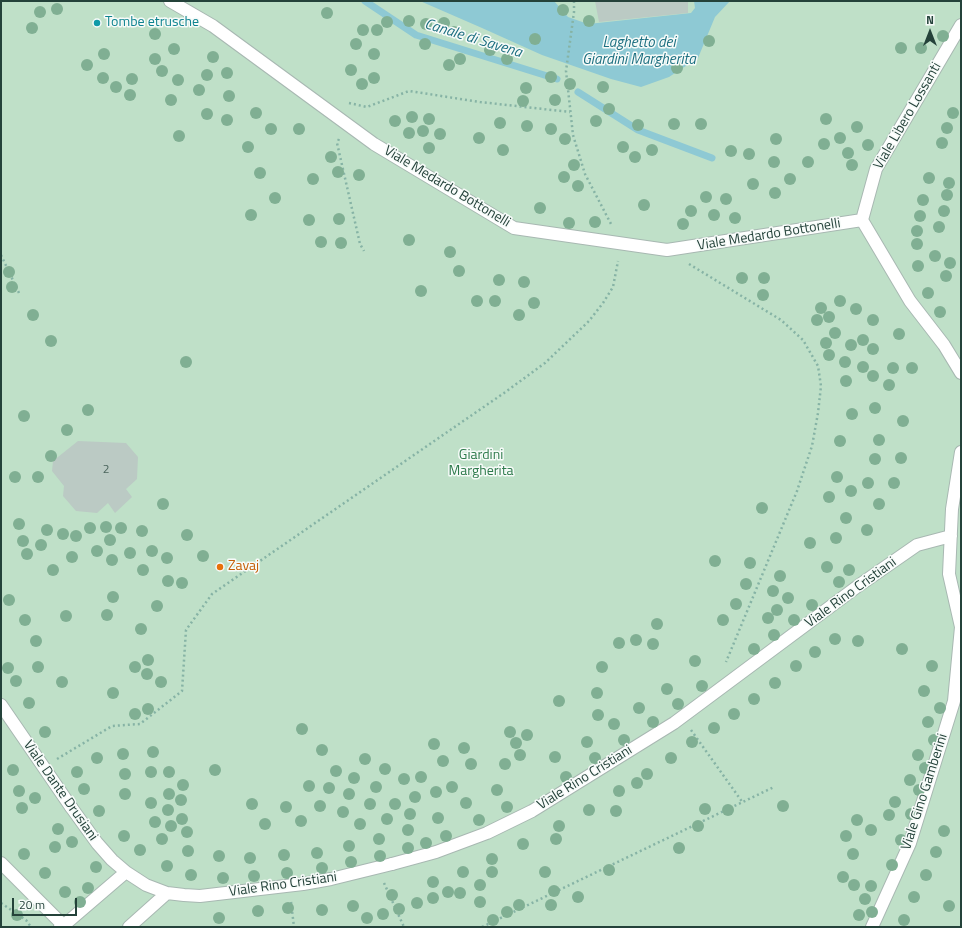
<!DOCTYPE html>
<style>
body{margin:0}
#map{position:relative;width:962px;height:928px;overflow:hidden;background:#e6efeb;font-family:"Titillium Web",sans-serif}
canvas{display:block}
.frame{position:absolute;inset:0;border:2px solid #24423a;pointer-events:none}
.north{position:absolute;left:910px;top:12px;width:40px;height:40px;-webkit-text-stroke:3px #f7fbf9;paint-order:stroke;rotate:0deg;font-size:11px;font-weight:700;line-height:16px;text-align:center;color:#24423a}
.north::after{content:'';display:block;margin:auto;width:14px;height:18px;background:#24423a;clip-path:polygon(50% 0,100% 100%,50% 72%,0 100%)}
.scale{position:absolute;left:12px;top:898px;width:65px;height:18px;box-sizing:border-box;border:2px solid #24423a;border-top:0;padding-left:5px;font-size:12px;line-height:14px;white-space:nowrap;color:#24423a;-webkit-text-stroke:3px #f7fbf9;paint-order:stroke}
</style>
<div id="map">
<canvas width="962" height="928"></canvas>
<div class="frame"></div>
<div class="north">N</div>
<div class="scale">20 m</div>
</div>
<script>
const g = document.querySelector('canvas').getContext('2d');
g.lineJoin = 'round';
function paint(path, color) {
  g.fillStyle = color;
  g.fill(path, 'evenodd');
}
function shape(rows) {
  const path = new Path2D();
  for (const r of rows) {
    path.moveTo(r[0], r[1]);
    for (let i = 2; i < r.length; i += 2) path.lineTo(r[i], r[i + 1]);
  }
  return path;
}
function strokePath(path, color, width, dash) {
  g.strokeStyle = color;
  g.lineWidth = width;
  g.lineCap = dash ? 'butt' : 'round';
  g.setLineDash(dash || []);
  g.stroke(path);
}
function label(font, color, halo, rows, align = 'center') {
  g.font = font + ' "Titillium Web",sans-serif';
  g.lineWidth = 3;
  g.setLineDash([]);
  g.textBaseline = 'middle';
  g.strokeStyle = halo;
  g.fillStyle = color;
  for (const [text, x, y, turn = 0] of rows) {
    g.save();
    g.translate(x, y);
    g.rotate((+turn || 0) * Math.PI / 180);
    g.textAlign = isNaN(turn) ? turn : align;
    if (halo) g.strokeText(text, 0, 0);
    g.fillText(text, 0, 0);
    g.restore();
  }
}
paint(shape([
 [1,1,961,1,961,927,1,927]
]), '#bfe0c8');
paint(shape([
 [420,1,554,1,568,17,588,24,691,13,695,8,694,1,730,1,715,17,698,58,669,77,641,87,611,79,542,55,482,28]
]), '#8ec9d4');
strokePath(shape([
 [365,1,416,35,557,79],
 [578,92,638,130,712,158]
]), '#8ec9d4', 7);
paint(shape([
 [595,1,688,1,688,13,599,22],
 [78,441,126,443,138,457,137,479,126,489,132,497,115,513,108,503,97,513,76,511,63,496,64,486,52,471,53,461]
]), '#bbcac4');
const pedestrian = shape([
 [170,1,213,26,374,144,514,228,667,250,862,220],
 [961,25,876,169,862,220,910,301,944,345,961,373],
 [961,452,952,509,949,574,961,627],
 [1,705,71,807],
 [392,864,436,852,487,833,532,811,674,723,858,586,917,545,951,536],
 [872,927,910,843,954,701,961,627]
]);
const minor = shape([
 [71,807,97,843,112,860,126,872],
 [1,863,65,927],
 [60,927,63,926,126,872,146,885,167,893,184,895,200,896,303,884,331,879,392,864],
 [129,927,167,893]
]);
strokePath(pedestrian, '#a8b8b2', 14);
strokePath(minor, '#a8b8b2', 14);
strokePath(shape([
 [574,1,574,12,566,71,573,135,585,174,611,224],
 [349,103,367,107,409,91,480,102,570,112],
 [339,139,337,143,360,244,364,251],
 [1,255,19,293],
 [689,264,781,320,803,340,818,366,821,386,818,413,812,446,797,491,726,662],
 [691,730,743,803],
 [57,759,112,726,140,724,182,691,186,630,212,594,504,393,545,363,589,321,603,303,613,287,618,261],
 [384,883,404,927],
 [291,902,294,927],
 [1,903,26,920,31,927],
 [482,927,774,787]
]), '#86b3a5', 2.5, [2, 3]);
strokePath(pedestrian, '#fff', 12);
strokePath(minor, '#fff', 12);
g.fillStyle = '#80af93';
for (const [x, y] of [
 [57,9],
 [563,10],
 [40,12],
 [327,13],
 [409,21],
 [589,21],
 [387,22],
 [444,23],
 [426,24],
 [32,28],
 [363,30],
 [377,30],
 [454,32],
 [155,34],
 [943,36],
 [535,39],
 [709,41],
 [356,44],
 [425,44],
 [901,48],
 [921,48],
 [174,49],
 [490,50],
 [104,54],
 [374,54],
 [213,57],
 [155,59],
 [460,59],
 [507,59],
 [87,65],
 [449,65],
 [677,68],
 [351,70],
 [162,71],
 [227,73],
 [207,75],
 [551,77],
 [103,78],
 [374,78],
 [132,79],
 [178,80],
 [362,84],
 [570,84],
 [116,87],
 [603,87],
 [526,88],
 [199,90],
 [130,95],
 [229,96],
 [171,100],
 [555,100],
 [523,101],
 [609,109],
 [256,113],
 [953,113],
 [207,114],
 [412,117],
 [429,119],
 [826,119],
 [227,120],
 [395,121],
 [596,121],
 [500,123],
 [674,124],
 [701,124],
 [638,125],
 [527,126],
 [857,127],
 [947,128],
 [271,129],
 [299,129],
 [551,129],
 [423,131],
 [409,133],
 [440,134],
 [179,136],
 [479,138],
 [840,138],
 [565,139],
 [776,139],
 [942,143],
 [824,144],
 [868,145],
 [248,147],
 [623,147],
 [429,148],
 [503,150],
 [652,150],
 [731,151],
 [848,153],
 [749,154],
 [331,157],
 [635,157],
 [774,162],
 [808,162],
 [574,165],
 [852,165],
 [338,172],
 [260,173],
 [359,175],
 [564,177],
 [929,178],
 [313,179],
 [790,179],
 [949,183],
 [753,184],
 [578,186],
 [775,193],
 [947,195],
 [706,197],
 [275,198],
 [726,199],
 [923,200],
 [644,205],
 [540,208],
 [691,211],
 [944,211],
 [251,215],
 [714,215],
 [920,216],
 [735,218],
 [339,219],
 [309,220],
 [595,222],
 [569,223],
 [683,224],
 [939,227],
 [917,231],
 [409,240],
 [321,242],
 [341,243],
 [917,244],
 [450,252],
 [935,256],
 [950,263],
 [918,266],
 [459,271],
 [9,272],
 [946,276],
 [742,278],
 [764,278],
 [499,280],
 [524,282],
 [12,287],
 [421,291],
 [928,293],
 [763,295],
 [477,301],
 [495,301],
 [840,301],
 [534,303],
 [821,308],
 [856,309],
 [940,312],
 [33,315],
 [519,315],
 [829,317],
 [817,320],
 [873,320],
 [835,333],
 [899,334],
 [863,340],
 [51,341],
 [826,343],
 [851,345],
 [873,349],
 [829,355],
 [186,362],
 [845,362],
 [863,367],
 [893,368],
 [912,368],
 [873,376],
 [846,381],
 [889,385],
 [875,408],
 [88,410],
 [852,414],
 [24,416],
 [903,421],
 [67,430],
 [879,440],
 [840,441],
 [51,456],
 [901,458],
 [875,459],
 [15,477],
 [38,477],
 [837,477],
 [868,483],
 [894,483],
 [851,491],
 [829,497],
 [163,504],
 [879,504],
 [762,508],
 [846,518],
 [19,524],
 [106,527],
 [90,528],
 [121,528],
 [47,530],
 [867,530],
 [142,531],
 [63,534],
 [187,535],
 [76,536],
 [836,538],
 [110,540],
 [23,541],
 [810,543],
 [41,545],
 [97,551],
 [152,551],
 [130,553],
 [27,554],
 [203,556],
 [72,557],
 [167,558],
 [112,560],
 [715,561],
 [750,563],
 [827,567],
 [53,570],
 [143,570],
 [849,570],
 [780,576],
 [168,581],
 [839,582],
 [182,583],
 [746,584],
 [773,591],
 [113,597],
 [788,598],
 [9,600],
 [736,604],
 [812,605],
 [157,606],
 [777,610],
 [107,615],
 [66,616],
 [768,618],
 [25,620],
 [723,620],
 [794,620],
 [657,624],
 [141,629],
 [774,635],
 [835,639],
 [636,640],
 [36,641],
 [858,641],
 [619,643],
 [653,644],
 [754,649],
 [902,649],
 [815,652],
 [148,660],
 [695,661],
 [796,666],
 [932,666],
 [38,667],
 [135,667],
 [602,667],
 [8,668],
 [147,674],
 [16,681],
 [62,682],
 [161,682],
 [775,683],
 [702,686],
 [667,689],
 [924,691],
 [113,693],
 [597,693],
 [754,699],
 [559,701],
 [29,703],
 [678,704],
 [639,708],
 [940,708],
 [148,709],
 [135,714],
 [734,714],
 [598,715],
 [653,722],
 [928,722],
 [614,724],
 [714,728],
 [302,729],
 [45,732],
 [510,732],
 [527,735],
 [624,740],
 [934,740],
 [587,742],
 [692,742],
 [516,743],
 [434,744],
 [464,748],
 [322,750],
 [153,752],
 [123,754],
 [520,755],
 [918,755],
 [555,757],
 [97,758],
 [595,758],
 [671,758],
 [365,759],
 [443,761],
 [471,764],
 [505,764],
 [925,768],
 [385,769],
 [13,770],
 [215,770],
 [336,771],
 [77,772],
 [151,772],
 [169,772],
 [125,774],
 [647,774],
 [421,777],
 [566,777],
 [354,778],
 [404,779],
 [910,780],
 [637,783],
 [183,785],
 [309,786],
 [376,787],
 [452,787],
 [329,788],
 [84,789],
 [497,790],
 [919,790],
 [19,791],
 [619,791],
 [436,792],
 [125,794],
 [169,794],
 [349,794],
 [415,797],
 [35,798],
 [181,800],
 [895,802],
 [151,803],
 [466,803],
 [252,804],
 [370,804],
 [395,804],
 [320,806],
 [783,806],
 [286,807],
 [507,807],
 [22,808],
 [705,809],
 [168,810],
 [589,810],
 [728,810],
 [99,811],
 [616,811],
 [343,812],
 [410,814],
 [911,814],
 [889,815],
 [438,818],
 [182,819],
 [387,819],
 [479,820],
 [857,820],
 [301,821],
 [155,822],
 [265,824],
 [360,824],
 [171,826],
 [559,826],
 [698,826],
 [58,829],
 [408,830],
 [871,830],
 [944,831],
 [187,832],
 [124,836],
 [446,836],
 [846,836],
 [162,839],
 [379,839],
 [556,839],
 [901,840],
 [72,842],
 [426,843],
 [523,844],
 [349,846],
 [55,847],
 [408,848],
 [679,848],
 [140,850],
 [188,851],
 [936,852],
 [317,853],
 [24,854],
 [853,854],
 [284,855],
 [219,856],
 [380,856],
 [250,858],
 [492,859],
 [351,862],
 [892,865],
 [167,866],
 [96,867],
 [322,868],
 [609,870],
 [463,872],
 [492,872],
 [545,872],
 [45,873],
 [287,873],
 [191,875],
 [926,875],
 [254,876],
 [843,877],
 [223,878],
 [433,882],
 [480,885],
 [854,885],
 [871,886],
 [88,888],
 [554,891],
 [65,892],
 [448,892],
 [460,893],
 [392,895],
 [578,897],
 [914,897],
 [433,898],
 [865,899],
 [80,902],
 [480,902],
 [417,903],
 [519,905],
 [551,905],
 [353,906],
 [949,906],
 [288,908],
 [399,909],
 [322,910],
 [258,911],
 [507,912],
 [872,912],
 [383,914],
 [17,915],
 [859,915],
 [219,918],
 [367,918],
 [493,920],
 [904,920]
]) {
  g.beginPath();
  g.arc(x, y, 6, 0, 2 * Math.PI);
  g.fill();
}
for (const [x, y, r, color] of [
 [97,23,4,"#0f9aa8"],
 [220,567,4,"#e8710a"]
]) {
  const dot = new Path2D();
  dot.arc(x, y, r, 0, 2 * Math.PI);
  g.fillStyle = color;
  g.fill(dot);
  strokePath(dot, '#f7fbf9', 1.5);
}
label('12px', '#4a645c', null, [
 ["2",106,470]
]);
label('14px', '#0d838f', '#f7fbf9', [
 ["Tombe etrusche",105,23]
], 'left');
label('14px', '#24423a', '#f7fbf9', [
 ["Viale Libero Lossanti",908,116,-60],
 ["Viale Medardo Bottonelli",447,187,31],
 ["Viale Medardo Bottonelli",769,235,-9],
 ["Viale Rino Cristiani",851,593,-36],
 ["Viale Rino Cristiani",585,778,-32],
 ["Viale Dante Drusiani",60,791,55],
 ["Viale Gino Gamberini",925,792,-72],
 ["Viale Rino Cristiani",283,885,-8]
]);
label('14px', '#2d7a4b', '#f7fbf9', [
 ["Giardini",481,456],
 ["Margherita",481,472]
]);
label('14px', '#c56008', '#f7fbf9', [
 ["Zavaj",228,567]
], 'left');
label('italic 15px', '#1c6f80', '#f7fbf9', [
 ["Canale di Savena",473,39,17],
 ["Laghetto dei",639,43],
 ["Giardini Margherita",639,60]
]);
</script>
